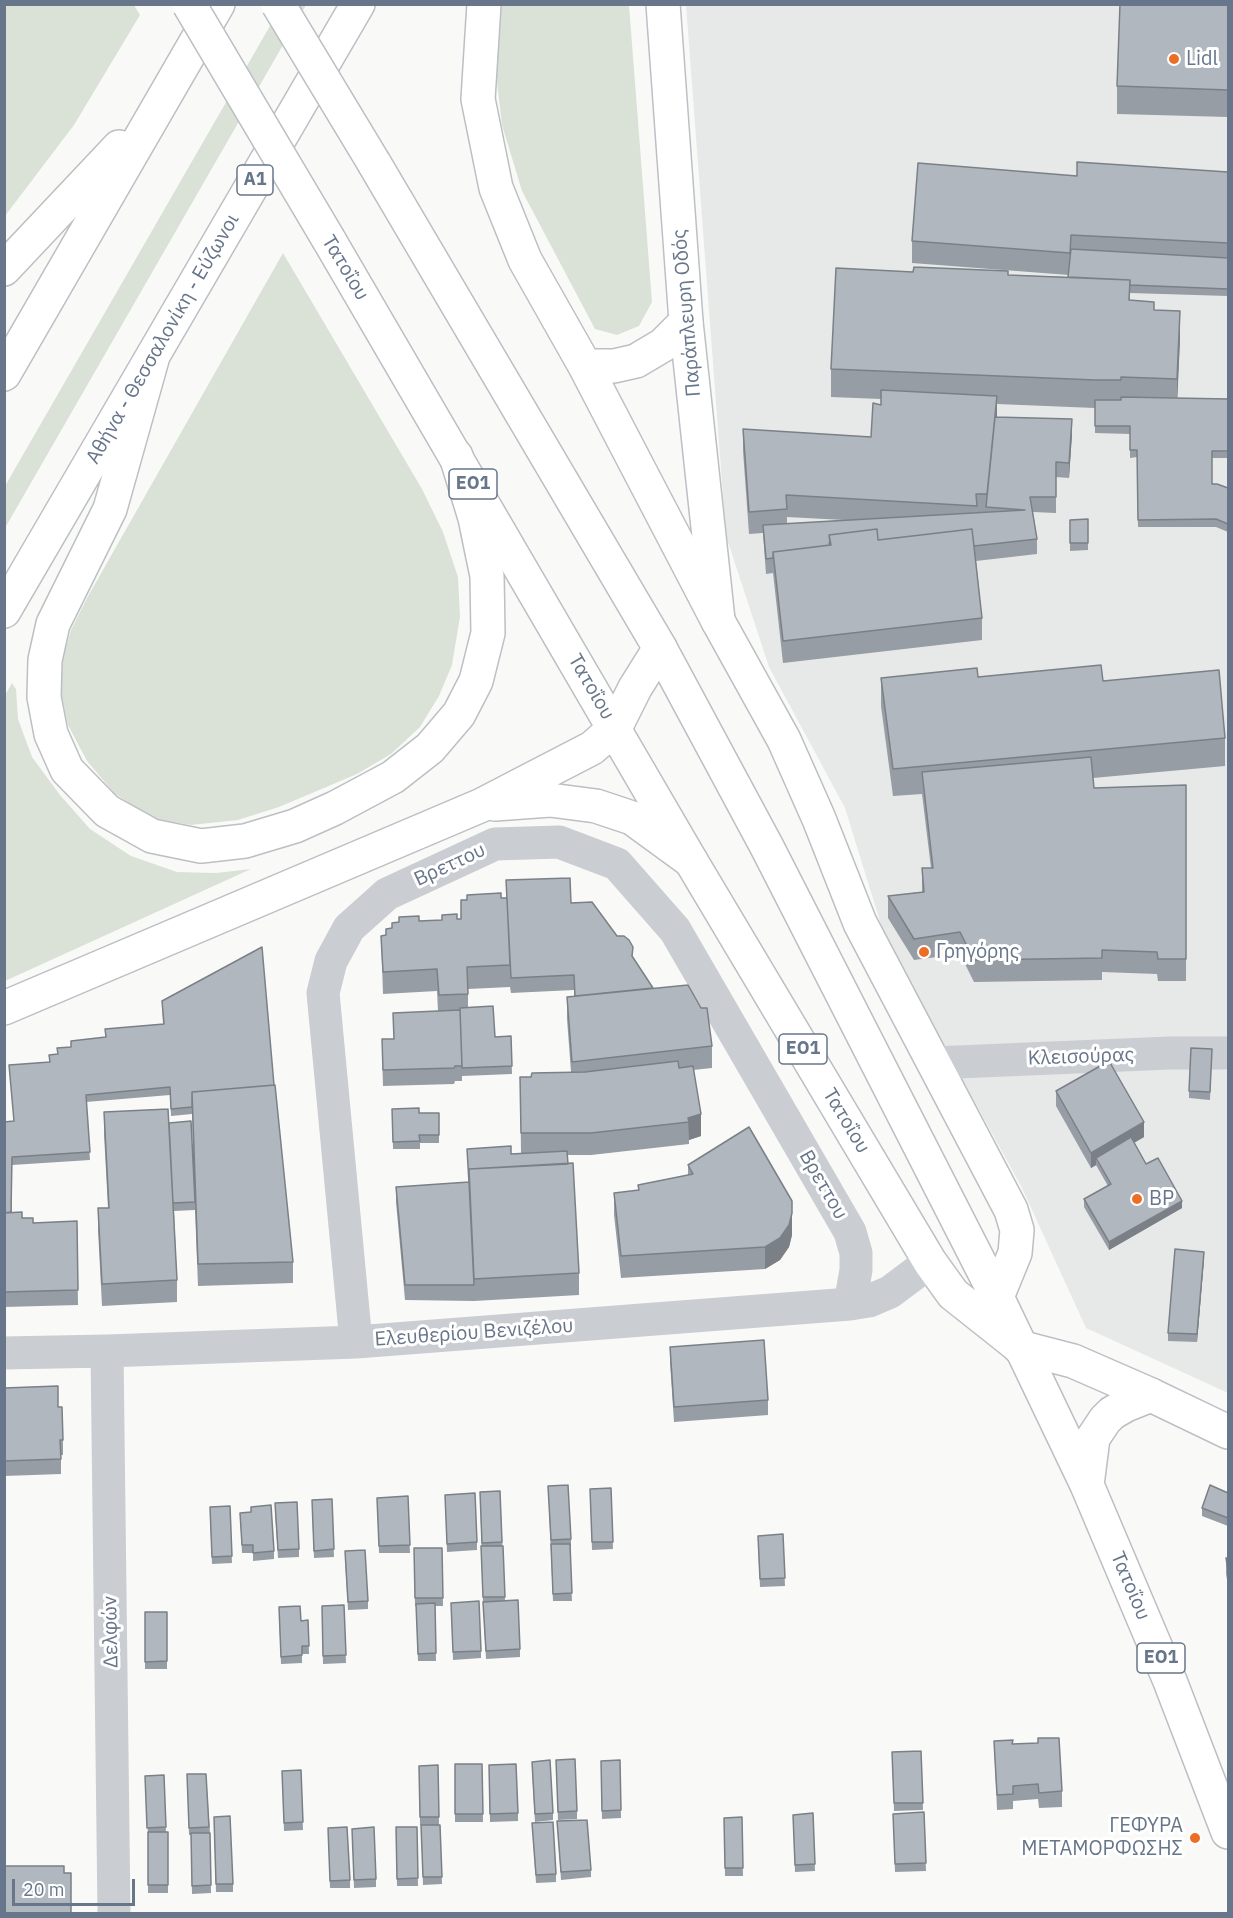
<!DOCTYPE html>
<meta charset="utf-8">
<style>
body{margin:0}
#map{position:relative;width:1233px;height:1918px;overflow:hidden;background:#f9faf7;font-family:"IBM Plex Sans",sans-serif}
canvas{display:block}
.frame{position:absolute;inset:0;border:6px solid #67768a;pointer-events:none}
.scale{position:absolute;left:12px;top:1879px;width:123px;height:27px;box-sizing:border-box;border:3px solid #67768a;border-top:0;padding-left:8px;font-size:18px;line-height:21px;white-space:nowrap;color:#67768a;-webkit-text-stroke:4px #fff;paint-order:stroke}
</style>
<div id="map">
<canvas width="1233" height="1918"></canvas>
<div class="frame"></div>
<div class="scale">20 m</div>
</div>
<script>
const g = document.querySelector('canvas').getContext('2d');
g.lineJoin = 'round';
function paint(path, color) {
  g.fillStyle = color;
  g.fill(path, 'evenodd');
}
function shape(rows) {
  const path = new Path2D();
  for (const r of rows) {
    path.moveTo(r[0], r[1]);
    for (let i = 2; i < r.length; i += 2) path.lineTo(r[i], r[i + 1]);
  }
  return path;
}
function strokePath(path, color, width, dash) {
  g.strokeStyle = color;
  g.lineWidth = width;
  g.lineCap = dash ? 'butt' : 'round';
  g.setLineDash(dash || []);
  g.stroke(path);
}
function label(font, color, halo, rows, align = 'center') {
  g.font = font + ' "IBM Plex Sans",sans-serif';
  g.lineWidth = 6;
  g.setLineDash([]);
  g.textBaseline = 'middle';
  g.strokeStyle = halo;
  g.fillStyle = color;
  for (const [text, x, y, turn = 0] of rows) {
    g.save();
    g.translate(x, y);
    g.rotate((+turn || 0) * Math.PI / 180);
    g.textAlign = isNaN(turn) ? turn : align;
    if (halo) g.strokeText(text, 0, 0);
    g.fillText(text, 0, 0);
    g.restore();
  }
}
paint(shape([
 [686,5,1228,5,1228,1393,1086,1328,1021,1186,886,941,845,808,769,667,726,536]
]), '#e7e9e8');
paint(shape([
 [5,4,134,5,140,15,74,125,5,216],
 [282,5,306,5,5,528,5,486],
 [500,5,629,5,652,302,639,326,617,335,595,329,522,191,502,125,495,65],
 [283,253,422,489,443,532,458,577,460,617,452,665,439,696,420,727,391,754,357,774,279,807,238,820,191,825,151,818,114,793,87,761,68,725,61,693,62,662,71,630,87,598],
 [12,683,16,689,18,719,32,757,60,795,90,829,131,856,177,872,216,873,251,869,5,981,4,697]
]), '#dae2d8');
const secondary = shape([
 [663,4,686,322,718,620],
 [1019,1347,1073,1361,1151,1395,1228,1432]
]);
const primary = shape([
 [374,163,660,648,767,847,997,1297,1087,1485,1170,1681,1228,1832],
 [329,240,691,861,930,1262,953,1294,1016,1344],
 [718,621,784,740,819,819,860,923,1011,1210,1017,1230,1015,1253,997,1297],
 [1087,1485,1093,1438,1105,1420,1112,1413,1126,1405,1151,1395]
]);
const highway = shape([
 [484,4,478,99,496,188,525,260,585,366,718,621],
 [4,269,119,147],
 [153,356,110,509,53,624,45,660,44,697,51,734,67,770,107,811,152,836,201,846,245,841,295,826,335,808,393,777,430,748,459,714,476,681,488,633,487,576,475,518,456,456],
 [585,366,614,366,636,361,663,345,686,322],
 [4,374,218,4],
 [4,611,358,4],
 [495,804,550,800,596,806,632,818,691,861],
 [4,1008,482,805,592,748,615,728,635,688,660,648]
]);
strokePath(secondary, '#bcc0c6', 36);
strokePath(primary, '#bbbec3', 36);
strokePath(highway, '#bcbfc3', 36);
strokePath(shape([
 [934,1063,1170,1053,1228,1053],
 [356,1342,323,993,331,961,349,928,387,894,495,844,559,842,617,864,675,930,850,1232,856,1253,856,1270,850,1304],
 [107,1351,114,1914],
 [4,1353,107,1351,356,1342,850,1304,869,1301,890,1292,930,1262]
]), '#cacdd1', 33);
strokePath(secondary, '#fff', 33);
strokePath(primary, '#fff', 33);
strokePath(highway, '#fff', 33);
const primaryBridge = shape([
 [189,4,329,240],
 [278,4,374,163]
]);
strokePath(primaryBridge, '#bbbec3', 36, []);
strokePath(primaryBridge, '#fff', 33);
paint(shape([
 [1228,4,1228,117,1117,114,1117,86],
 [1228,172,1228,296,1130,293,1130,300,1154,310,1180,339,1177,398,1228,399,1228,458,1212,458,1212,484,1228,488,1228,532,1216,527,1138,527,1137,457,1130,458,1130,434,1095,433,1095,408,997,404,997,417,1072,434,1069,478,1056,477,1056,513,1033,512,1037,539,1037,554,976,561,982,618,982,640,783,663,773,573,766,574,763,533,749,534,743,451,743,429,871,437,881,404,881,399,831,397,831,369,1008,275,1068,277,1069,275,912,263,912,241,1077,176],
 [787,517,844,520,787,524],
 [1088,519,1088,550,1070,551,1070,520],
 [978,677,1103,681,1225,738,1225,766,1093,778,1094,788,1186,785,1186,981,1158,981,1157,974,1102,972,1102,980,974,982,960,954,914,960,888,918,888,896,922,892,922,868,931,868,922,794,893,796,881,706,881,678],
 [506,880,571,903,633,957,653,988,712,1046,712,1068,693,1070,701,1136,689,1140,689,1144,591,1155,567,1155,579,1273,579,1295,474,1301,405,1300,396,1202,396,1187,468,1182,511,1154,521,1153,520,1077,531,1077,571,1072,567,1019,567,997,574,996,574,990,511,993,510,987,468,989,468,1008,495,1037,511,1036,512,1074,462,1076,462,1075,462,1081,455,1081,454,1084,383,1086,382,1054,393,1039,438,1011,437,991,383,994,381,936,386,935,392,928,419,921,461,919,461,900,506,898],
 [162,1001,274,1085,293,1262,293,1283,198,1286,195,1210,174,1211,177,1280,177,1302,102,1306,98,1230,98,1208,108,1208,104,1134,104,1112,169,1123,194,1175,192,1114,171,1116,170,1095,86,1102,90,1160,12,1165,12,1212,33,1223,77,1221,78,1305,4,1307,4,1122,14,1121,9,1065,49,1062,49,1055,57,1054,57,1048,71,1047,71,1041,105,1038,105,1029,163,1024],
 [1212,1049,1210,1100,1189,1098,1189,1091],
 [1056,1091,1144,1137,1134,1143,1146,1164,1182,1208,1109,1250,1084,1207,1084,1199,1108,1186,1096,1165,1091,1168,1056,1106],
 [392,1109,419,1113,439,1113,439,1143,420,1143,420,1149,393,1149],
 [688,1165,792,1235,789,1247,780,1260,765,1269,621,1278,614,1215,614,1193,638,1191,638,1185,688,1175],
 [1204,1259,1197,1342,1168,1341,1168,1333],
 [670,1347,768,1400,768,1415,674,1422,670,1362],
 [4,1388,58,1407,63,1440,63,1455,61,1455,61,1474,4,1476],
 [548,1486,571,1539,571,1547,570,1547,572,1601,553,1601],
 [611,1488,613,1549,592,1550,590,1489],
 [500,1491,505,1601,520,1649,520,1657,486,1659,483,1605,480,1492],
 [1228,1493,1228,1526,1202,1516,1202,1508],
 [445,1495,477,1542,477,1550,447,1552],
 [408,1496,410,1553,379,1553,377,1498],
 [332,1499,334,1557,314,1558,312,1508],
 [230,1506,232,1563,212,1564,210,1515],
 [275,1510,299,1549,299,1557,278,1558],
 [240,1513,274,1551,274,1559,253,1561,253,1553,242,1553],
 [783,1534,785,1586,760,1587,758,1543],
 [414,1548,442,1548,443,1606,435,1606,436,1661,418,1661,416,1606,415,1606],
 [1226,1558,1228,1558,1228,1585,1226,1574],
 [345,1559,368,1601,368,1609,348,1610],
 [451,1603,481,1651,481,1658,453,1660],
 [344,1605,346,1663,323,1664,322,1606],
 [145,1612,167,1612,167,1669,145,1669],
 [279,1614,301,1621,308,1620,309,1654,302,1654,302,1663,281,1664],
 [994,1741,1013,1744,1062,1791,1062,1807,1039,1808,1038,1799,1013,1801,1013,1809,997,1810],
 [921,1751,923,1810,894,1811,892,1752],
 [556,1760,577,1811,577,1819,558,1820],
 [620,1760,621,1818,602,1819,601,1761],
 [455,1764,482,1764,483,1822,455,1822],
 [438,1765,439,1825,420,1825,419,1766],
 [489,1765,518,1813,518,1821,490,1822],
 [301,1770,303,1830,284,1831,282,1771],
 [532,1770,553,1813,553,1820,535,1822],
 [187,1774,206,1774,210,1833,211,1893,192,1894,191,1835,189,1835],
 [164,1775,166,1832,168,1832,168,1893,148,1893,148,1835,145,1776],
 [924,1812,926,1871,895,1872,893,1814],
 [813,1813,815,1871,795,1872,793,1815],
 [214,1817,233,1884,233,1892,216,1892],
 [742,1817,743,1876,725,1876,724,1818],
 [557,1821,591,1870,591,1877,561,1880],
 [532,1823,556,1874,556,1882,536,1883],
 [421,1825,440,1825,442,1884,423,1885],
 [396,1827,417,1827,418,1886,397,1886],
 [328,1828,350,1880,350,1888,330,1888],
 [352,1829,376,1879,376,1887,354,1888]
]), '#979da4');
paint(shape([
 [1180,311,1180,339,1177,407,1177,379],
 [997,396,997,418,988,507],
 [1072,419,1072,434,1069,478,1069,463],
 [701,1114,701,1136,689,1140,688,1118],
 [1144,1122,1144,1137,1099,1163,1096,1158,1096,1165,1091,1168,1091,1153],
 [1182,1201,1182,1208,1109,1250,1109,1242],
 [792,1213,792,1235,789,1247,780,1260,765,1269,765,1247],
 [1204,1252,1204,1259,1197,1342,1197,1334]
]), '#7b8086');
const building = shape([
 [1120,4,1228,4,1228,90,1117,86,1120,4],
 [1077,162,1228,172,1228,243,1071,235,1070,253,912,241,918,163,1077,176,1077,162],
 [1071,249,1228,258,1228,289,1130,285,1130,280,1068,277,1071,249],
 [914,267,1008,271,1008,275,1130,280,1129,300,1154,302,1154,310,1180,311,1177,379,1121,377,1121,380,1095,380,831,369,836,268,913,272,914,267],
 [881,390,997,396,987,494,976,494,977,506,786,495,787,509,749,512,743,429,871,437,873,403,881,405,881,390],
 [1121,397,1228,399,1228,451,1212,451,1212,484,1217,484,1228,488,1228,524,1216,519,1138,520,1137,450,1130,450,1130,426,1095,426,1095,400,1121,400,1121,397],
 [995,417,1072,419,1069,463,1056,462,1056,497,1030,497,1037,539,974,546,972,529,878,540,877,529,829,535,830,543,829,543,830,545,773,552,773,558,766,559,763,525,1025,510,986,507,995,417],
 [1088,519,1088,543,1070,543,1070,520,1088,519],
 [877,529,878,540,972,529,982,618,783,641,773,552,831,545,829,535,877,529],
 [1101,665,1103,681,1219,670,1225,738,893,769,881,678,977,668,978,677,1101,665],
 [1091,757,1094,788,1186,785,1186,959,1158,959,1157,952,1102,950,1102,958,974,960,960,932,914,939,888,896,924,892,922,868,933,868,922,772,1091,757],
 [570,878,571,903,592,902,617,936,624,936,629,940,633,947,632,956,653,988,575,996,574,975,511,978,506,880,570,878],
 [501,893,501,898,507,898,510,965,467,967,468,994,439,995,437,969,383,972,381,936,386,935,386,929,392,928,392,923,399,922,399,917,419,916,419,921,442,920,442,915,457,914,457,919,461,919,461,900,467,900,467,895,501,893],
 [262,947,274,1085,192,1092,192,1107,171,1109,170,1087,86,1095,90,1152,12,1157,11,1212,4,1213,4,1122,14,1121,9,1065,50,1062,49,1055,58,1054,57,1048,71,1047,71,1041,106,1037,105,1029,164,1024,162,1001,262,947],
 [688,985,701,1008,707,1008,712,1046,572,1062,567,997,688,985],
 [493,1006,495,1037,511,1036,512,1066,462,1068,460,1008,493,1006],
 [460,1010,462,1066,455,1066,454,1068,383,1070,382,1039,394,1039,393,1013,460,1010],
 [1191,1048,1212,1049,1210,1092,1189,1091,1191,1048],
 [678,1061,679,1068,693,1066,701,1114,688,1118,689,1122,591,1133,521,1133,520,1077,531,1077,532,1073,585,1072,678,1061],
 [1109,1061,1144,1122,1091,1153,1056,1091,1109,1061],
 [275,1085,293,1262,198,1264,192,1092,275,1085],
 [419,1108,419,1113,439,1113,439,1135,419,1135,420,1141,393,1142,392,1109,419,1108],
 [168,1109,177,1280,102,1284,98,1208,109,1208,104,1112,168,1109],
 [191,1121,195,1202,173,1203,169,1123,191,1121],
 [749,1127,792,1201,792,1213,789,1225,780,1238,765,1247,621,1256,614,1193,639,1190,638,1185,693,1174,688,1165,749,1127],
 [1131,1137,1146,1164,1158,1158,1182,1201,1109,1242,1084,1199,1111,1184,1096,1158,1131,1137],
 [511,1146,511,1154,567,1151,568,1164,469,1169,469,1183,467,1149,511,1146],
 [573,1163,579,1273,474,1279,469,1169,573,1163],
 [469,1182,474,1285,405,1285,396,1187,469,1182],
 [22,1212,22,1218,33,1218,33,1223,77,1221,78,1290,4,1292,4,1213,22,1212],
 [1175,1249,1204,1252,1197,1334,1168,1333,1175,1249],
 [764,1340,768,1400,674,1407,670,1347,764,1340],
 [58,1386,58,1407,62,1407,63,1440,60,1440,61,1459,4,1461,4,1388,58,1386],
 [568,1485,571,1539,551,1540,548,1486,568,1485],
 [1210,1485,1228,1493,1228,1518,1202,1508,1210,1485],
 [611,1488,613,1542,592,1542,590,1489,611,1488],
 [500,1491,502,1542,482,1543,480,1492,500,1491],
 [475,1493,477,1542,447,1544,445,1495,475,1493],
 [408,1496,410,1545,379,1546,377,1498,408,1496],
 [332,1499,334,1549,314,1551,312,1500,332,1499],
 [297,1502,299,1549,278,1550,275,1503,297,1502],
 [271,1505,274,1551,253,1553,253,1545,242,1545,240,1513,251,1512,251,1507,271,1505],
 [230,1506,232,1556,212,1557,210,1507,230,1506],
 [783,1534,785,1578,760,1579,758,1536,783,1534],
 [551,1544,570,1544,572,1593,553,1594,551,1544],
 [481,1546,503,1546,505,1597,483,1597,481,1546],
 [414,1548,442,1548,443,1598,415,1598,414,1548],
 [365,1550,368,1601,348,1602,345,1551,365,1550],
 [1226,1558,1228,1558,1228,1570,1226,1558],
 [518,1600,520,1649,486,1651,483,1602,518,1600],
 [479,1601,481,1651,453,1652,451,1603,479,1601],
 [435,1603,436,1653,418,1654,416,1604,435,1603],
 [344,1605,346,1655,323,1656,322,1606,344,1605],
 [300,1606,301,1621,308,1620,309,1646,302,1646,302,1655,281,1657,279,1607,300,1606],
 [145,1612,167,1612,167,1661,145,1662,145,1612],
 [1038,1738,1059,1738,1062,1791,1039,1793,1038,1784,1013,1786,1013,1794,997,1795,994,1741,1013,1740,1012,1744,1038,1743,1038,1738],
 [921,1751,923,1803,894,1803,892,1752,921,1751],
 [575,1759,577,1811,558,1812,556,1760,575,1759],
 [550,1760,553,1813,535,1814,532,1762,550,1760],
 [620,1760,621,1810,602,1811,601,1761,620,1760],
 [455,1764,482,1764,483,1814,455,1814,455,1764],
 [516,1764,518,1813,490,1814,489,1765,516,1764],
 [438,1765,439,1817,420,1817,419,1766,438,1765],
 [301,1770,303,1822,284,1823,282,1771,301,1770],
 [187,1774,206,1774,209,1827,189,1828,187,1774],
 [164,1775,166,1827,147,1828,145,1776,164,1775],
 [924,1812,926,1863,895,1864,893,1814,924,1812],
 [813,1813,815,1864,795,1865,793,1815,813,1813],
 [230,1816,233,1884,216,1884,214,1817,230,1816],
 [742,1817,743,1868,725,1868,724,1818,742,1817],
 [587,1820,591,1870,561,1872,557,1821,587,1820],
 [553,1822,556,1874,536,1875,532,1823,553,1822],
 [421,1825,440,1825,442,1877,423,1877,421,1825],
 [347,1827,350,1880,330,1881,328,1828,347,1827],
 [374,1827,376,1879,354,1880,352,1829,374,1827],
 [396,1827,417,1827,418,1878,397,1879,396,1827],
 [148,1832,168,1832,168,1885,148,1885,148,1832],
 [191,1833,210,1833,211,1885,192,1886,191,1833],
 [4,1866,64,1866,64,1873,71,1873,71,1914,4,1914,4,1866]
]);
paint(building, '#b0b7bf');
strokePath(building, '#7b8086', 1.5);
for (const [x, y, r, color] of [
 [1174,59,6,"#ec6d26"],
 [924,952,6,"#ec6d26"],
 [1137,1199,6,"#ec6d26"],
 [1195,1838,6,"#ec6d26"]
]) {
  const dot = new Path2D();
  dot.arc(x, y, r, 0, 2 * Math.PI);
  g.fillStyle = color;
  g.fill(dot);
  strokePath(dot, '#fff', 2);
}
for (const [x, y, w] of [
 [255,180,36],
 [473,484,48],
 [803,1049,48],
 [1161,1658,48]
]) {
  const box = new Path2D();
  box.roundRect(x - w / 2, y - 15, w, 30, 4.5);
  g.fillStyle = '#fff';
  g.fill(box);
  strokePath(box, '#67768a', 1.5);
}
label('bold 18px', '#67768a', null, [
 ["Α1",255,180],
 ["ΕΟ1",473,484],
 ["ΕΟ1",803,1049],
 ["ΕΟ1",1161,1658]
]);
label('20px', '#67768a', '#fff', [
 ["Lidl",1186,59],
 ["Γρηγόρης",936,952],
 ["BP",1149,1199],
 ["ΓΕΦΥΡΑ",1183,1826,"right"],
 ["ΜΕΤΑΜΟΡΦΩΣΗΣ",1183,1849,"right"]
], 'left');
label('20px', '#67768a', '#fff', [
 ["Τατοΐου",345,268,59],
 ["Παράπλευρη Οδός",687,313,-95],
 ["Αθήνα - Θεσσαλονίκη - Εύζωνοι",163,339,-60],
 ["Τατοΐου",591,687,60],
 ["Βρεττου",450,865,-25],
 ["Κλεισούρας",1081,1057,-2],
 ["Τατοΐου",846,1121,59],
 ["Βρεττου",823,1185,60],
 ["Ελευθερίου Βενιζέλου",474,1333,-4],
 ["Τατοΐου",1130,1586,67],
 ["Δελφών",111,1632,-91]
]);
</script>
